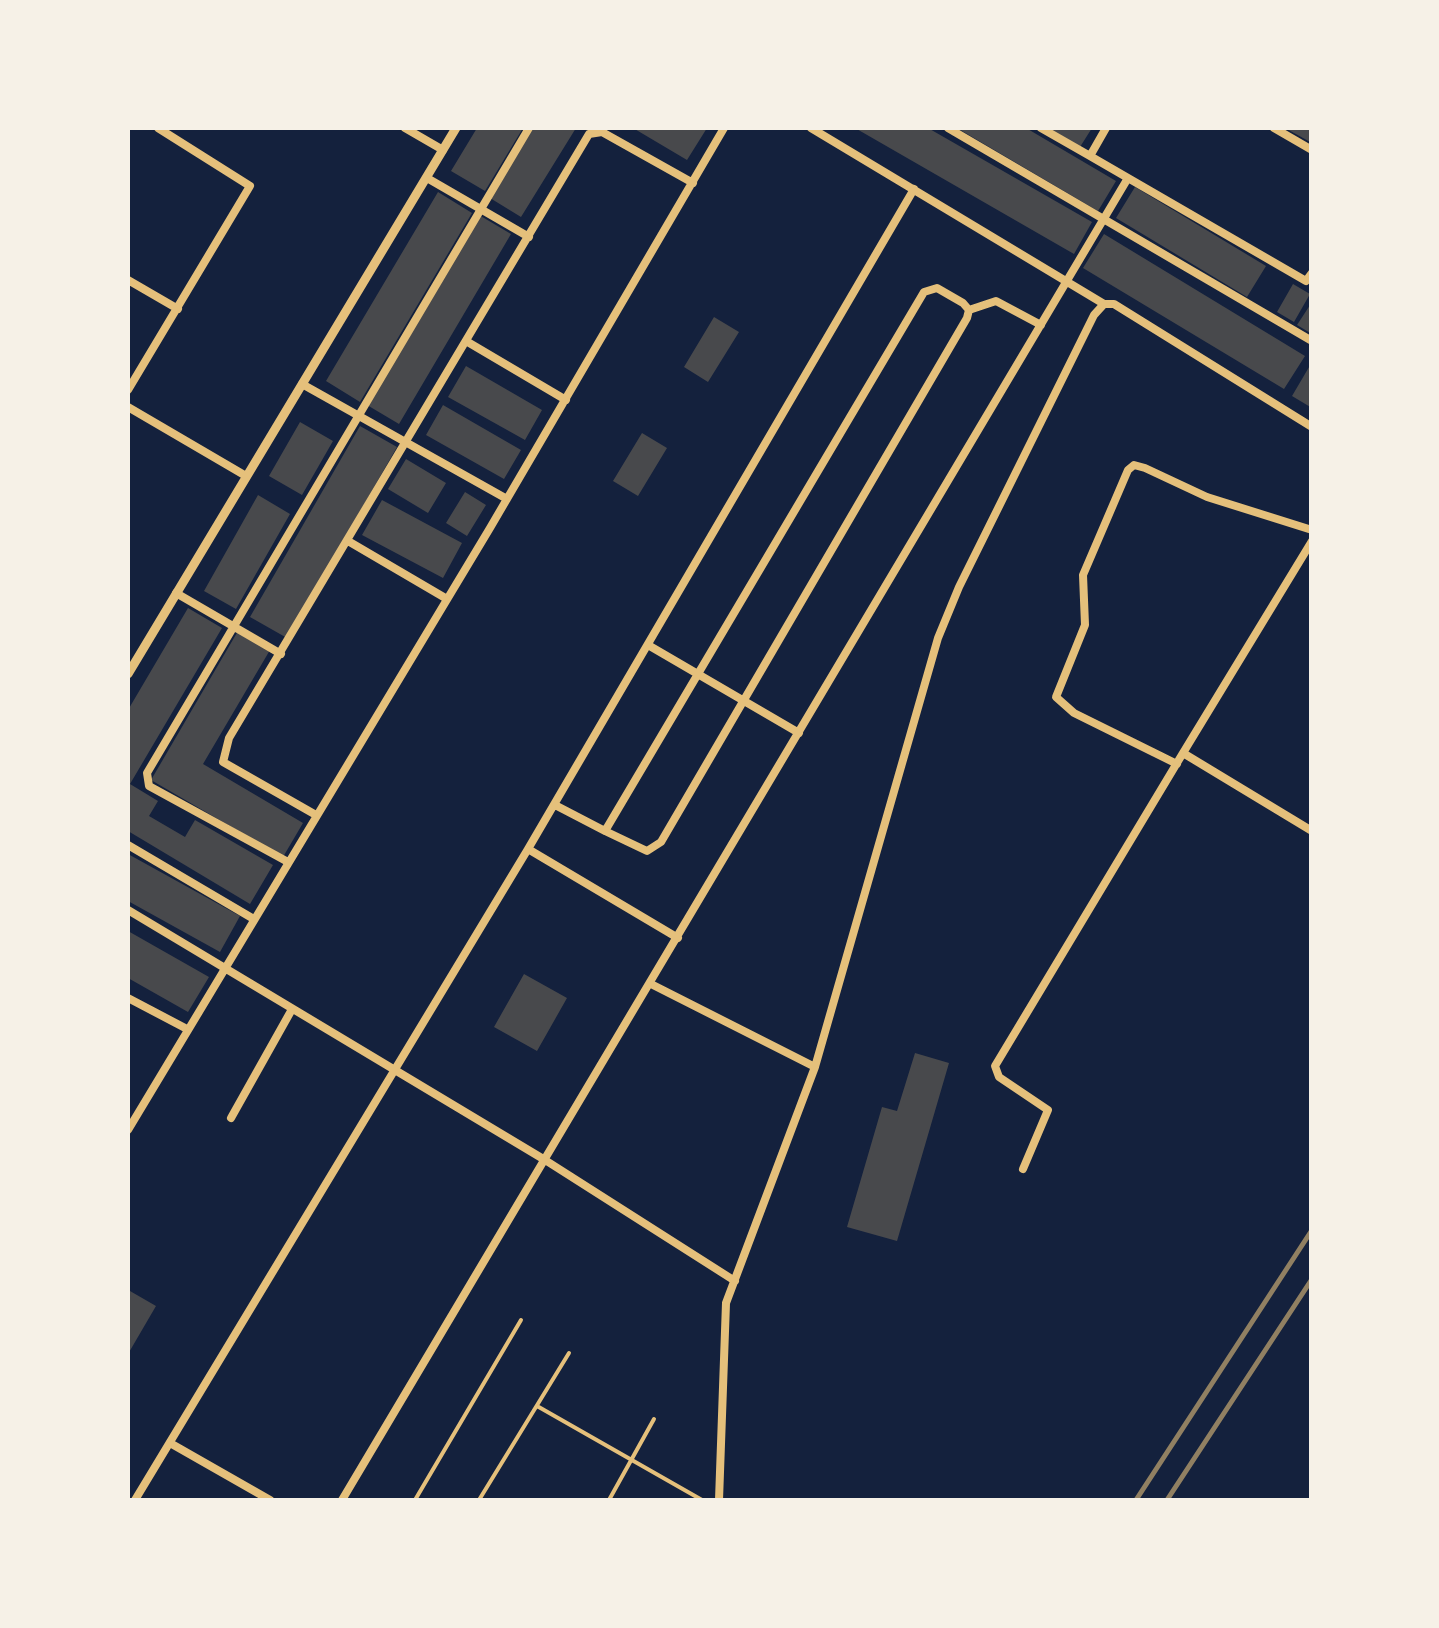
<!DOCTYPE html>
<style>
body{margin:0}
#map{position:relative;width:1439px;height:1628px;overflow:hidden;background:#14213d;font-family:"Alegreya Sans",sans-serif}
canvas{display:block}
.frame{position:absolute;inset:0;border:130px solid #f6f1e7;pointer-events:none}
</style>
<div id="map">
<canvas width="1439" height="1628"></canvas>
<div class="frame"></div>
</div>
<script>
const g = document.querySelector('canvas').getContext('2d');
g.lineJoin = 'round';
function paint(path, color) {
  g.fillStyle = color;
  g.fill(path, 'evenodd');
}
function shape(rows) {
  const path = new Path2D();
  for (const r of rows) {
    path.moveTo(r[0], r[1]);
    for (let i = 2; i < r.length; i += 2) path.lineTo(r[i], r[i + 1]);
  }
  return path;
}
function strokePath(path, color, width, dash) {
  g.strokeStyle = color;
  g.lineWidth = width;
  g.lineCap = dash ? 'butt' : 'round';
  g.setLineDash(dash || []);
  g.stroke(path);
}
paint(shape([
 [477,128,523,128,485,191,451,171],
 [532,128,576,128,521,217,490,198],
 [633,128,707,128,687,160],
 [855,128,928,128,1092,222,1074,254],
 [957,128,1026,128,1116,181,1098,211],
 [1047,128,1092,128,1080,147],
 [1285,128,1312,128,1312,143],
 [1135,187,1266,266,1247,297,1116,218],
 [438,192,472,213,360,402,326,381],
 [479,215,511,234,399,424,367,405],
 [1104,234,1305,356,1284,389,1083,268],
 [1293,284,1310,294,1294,322,1277,312],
 [1312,302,1312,334,1297,325],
 [714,317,739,332,708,382,684,367],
 [1312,362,1312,408,1292,396],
 [466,366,542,410,525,440,448,397],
 [443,405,521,450,504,479,426,435],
 [300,422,333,441,302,495,269,476],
 [360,426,397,447,287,638,250,617],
 [642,433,667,448,638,496,613,481],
 [406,459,446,483,428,513,388,489],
 [465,492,486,505,467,536,446,523],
 [258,495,290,514,236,609,204,591],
 [382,500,462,543,443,578,362,535],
 [188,608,222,628,130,784,158,801,149,816,185,837,195,820,273,865,250,904,128,831,128,710],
 [238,631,270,650,203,764,303,823,283,857,151,780],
 [128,854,240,916,220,952,128,901],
 [128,931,209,977,188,1012,128,978],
 [524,974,567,998,537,1051,494,1027],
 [915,1053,949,1063,897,1241,847,1227,882,1107,897,1111],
 [130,1291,156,1306,128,1354,128,1295]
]), '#48494c');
strokePath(shape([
 [537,1406,702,1500],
 [415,1500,521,1320],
 [479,1500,569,1353],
 [609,1500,654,1419]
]), '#e5c07b', 4);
strokePath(shape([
 [405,128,443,150],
 [811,128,1104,304],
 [948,128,1312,341],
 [1041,128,1090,156],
 [1106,128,1090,156,1128,178],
 [1274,128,1312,150],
 [427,178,529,237],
 [128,280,178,309],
 [969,310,996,301,1041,325],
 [466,341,566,400],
 [302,384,507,499],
 [128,390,250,186,158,128],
 [128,407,246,476],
 [348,541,447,599],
 [1312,541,1183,753,1312,831],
 [176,593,281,654],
 [648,645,799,733],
 [1177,764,1074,713,1056,697,1085,625,1083,575,1128,470,1134,465,1145,468,1207,497,1312,530],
 [555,805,605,831,647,851,661,842,967,318,969,310,963,303,937,288,924,292,605,831],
 [316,815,223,762,229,738,589,134,602,132,693,183],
 [128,845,252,918],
 [288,862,149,786,147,773,529,128],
 [128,910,545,1160,735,1281],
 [678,938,528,849,914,189],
 [651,984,815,1067],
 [128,998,187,1029],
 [231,1118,291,1011],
 [128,1130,490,528,724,128],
 [1023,1169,1048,1110,999,1077,995,1066,1183,753],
 [170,1443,270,1500],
 [135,1500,528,849],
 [342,1500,1128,178,1306,281,1312,273],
 [719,1500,726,1303,815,1067,938,638,959,587,1094,315,1104,304,1114,304,1312,427]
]), '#e5c07b', 8);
strokePath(shape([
 [128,674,456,128]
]), '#e5c07b', 9);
strokePath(shape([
 [1136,1500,1312,1230],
 [1167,1500,1312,1279]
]), '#918062', 5);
</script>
